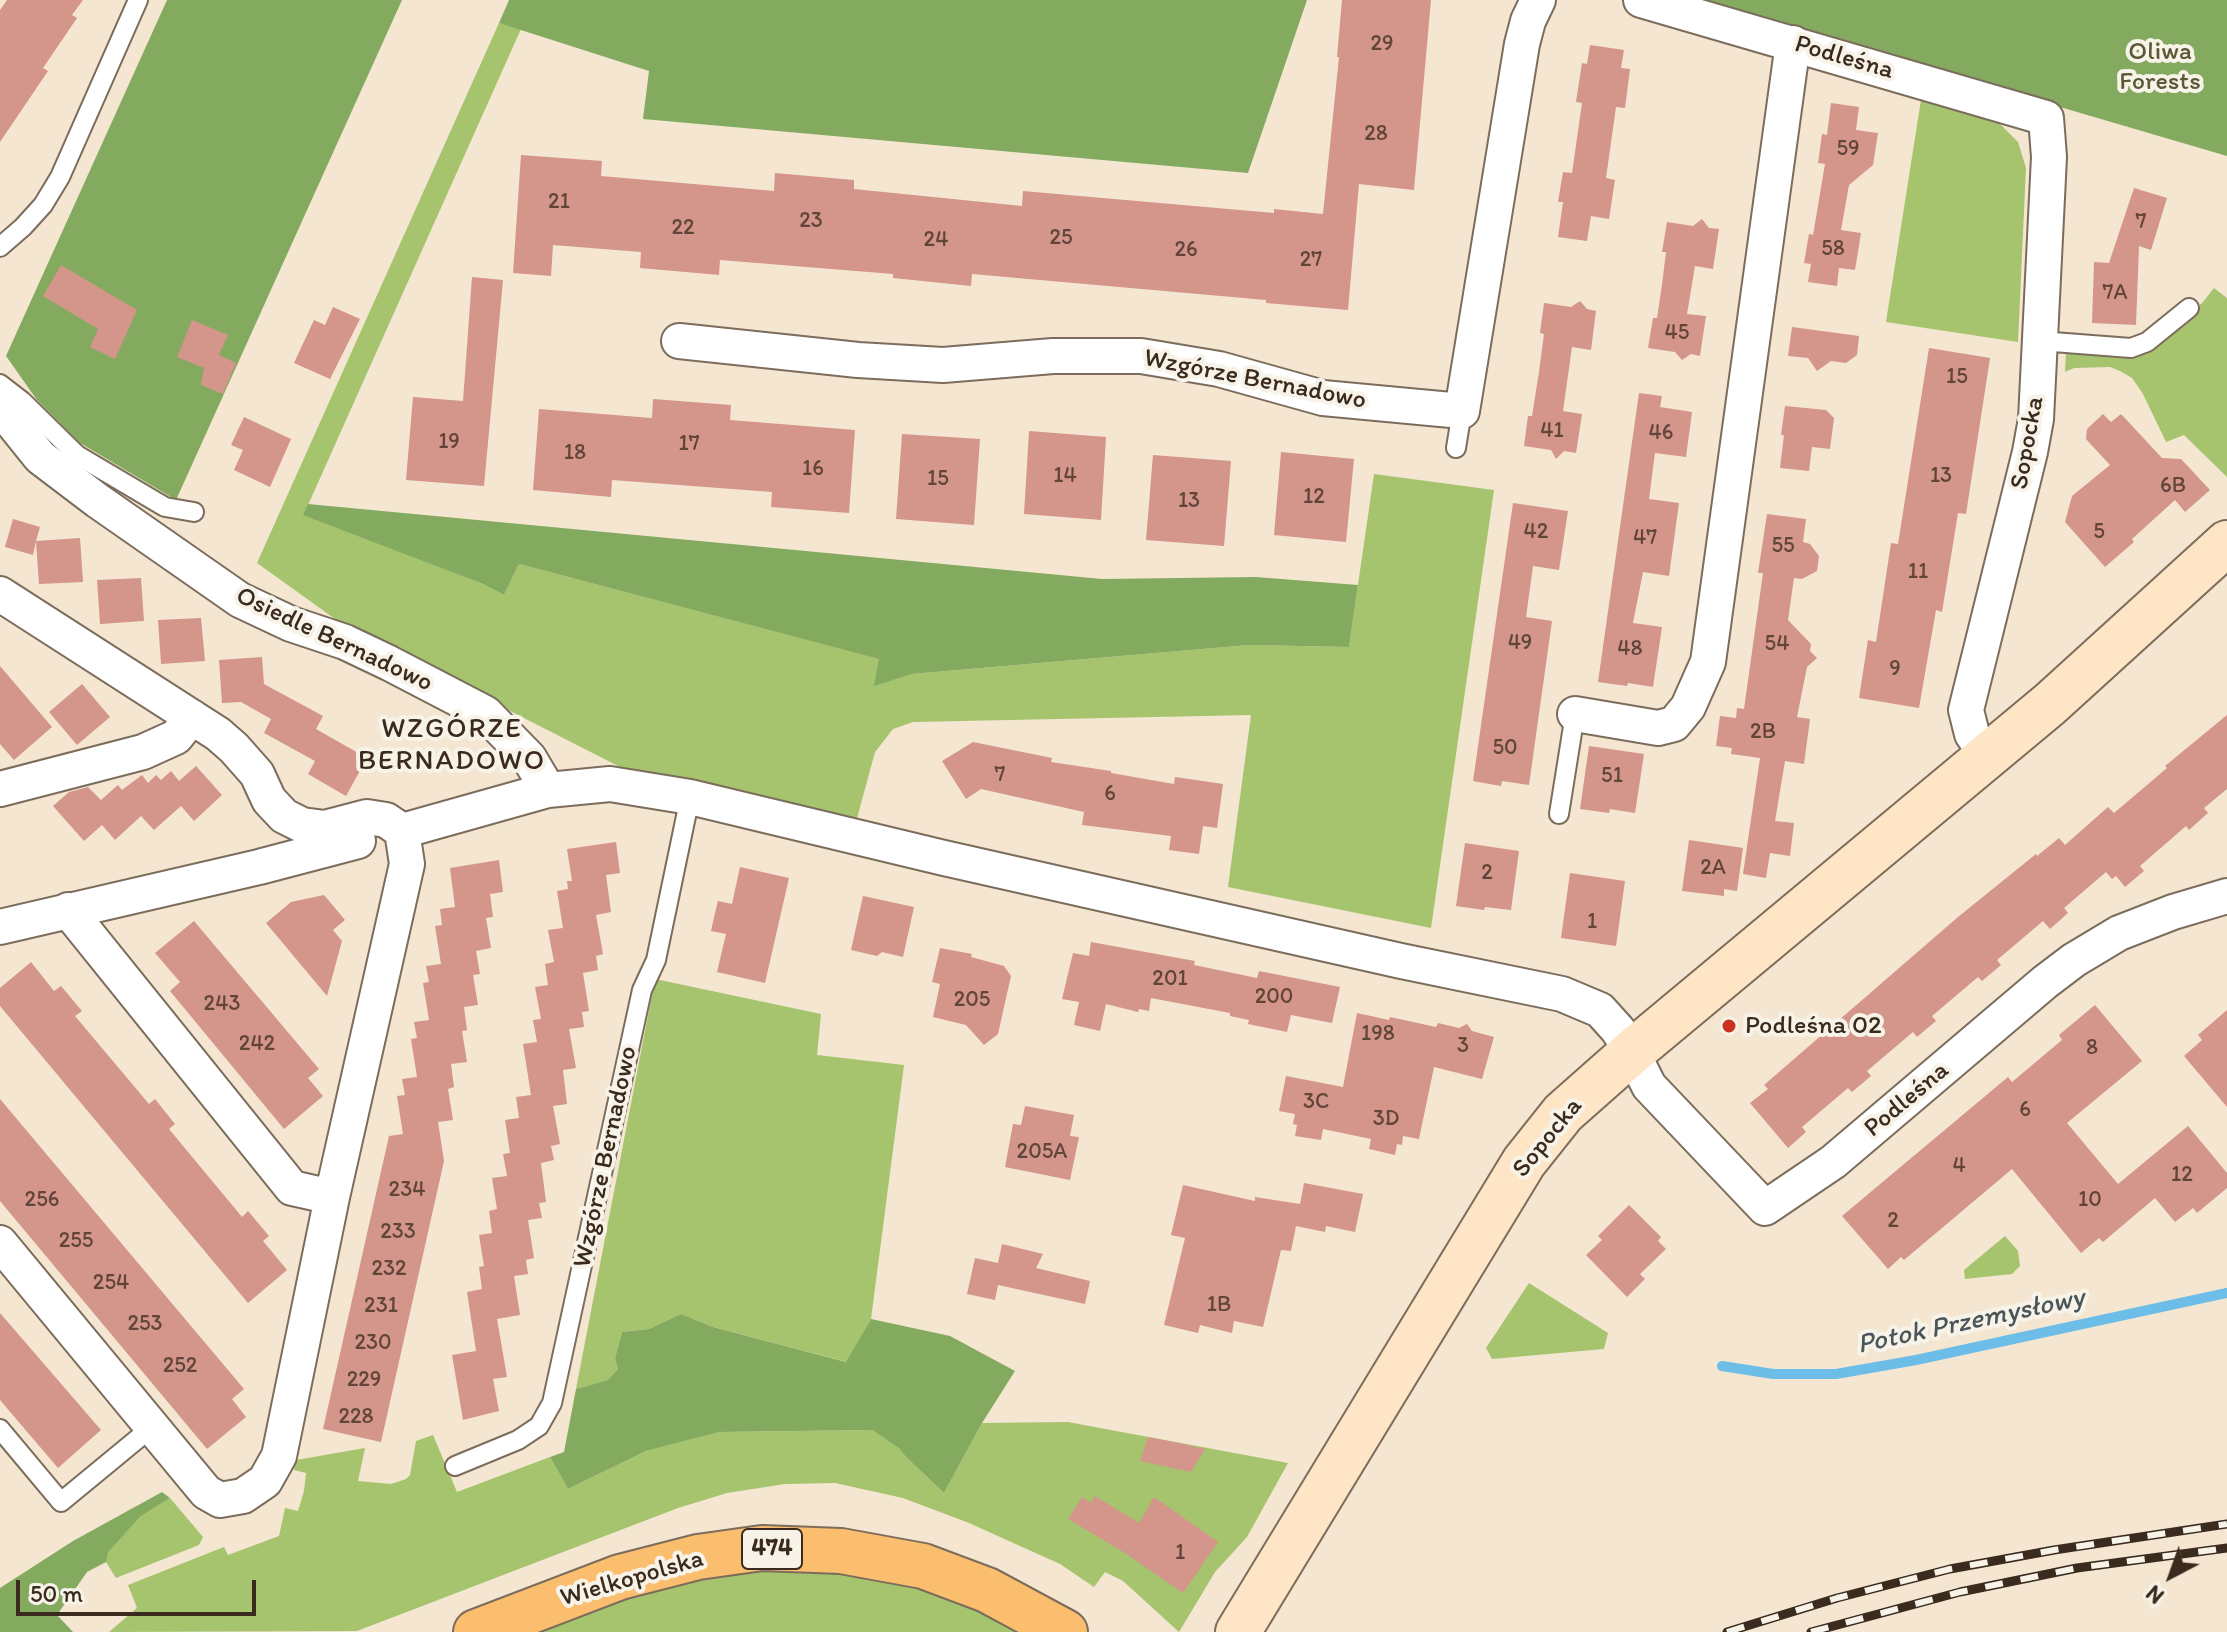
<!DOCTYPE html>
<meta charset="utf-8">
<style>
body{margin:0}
#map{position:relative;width:2227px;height:1632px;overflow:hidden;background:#f4e6d0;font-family:Itim,sans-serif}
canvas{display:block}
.north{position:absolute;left:2131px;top:1536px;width:80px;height:80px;-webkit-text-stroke:6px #f7f3e8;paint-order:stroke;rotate:221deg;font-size:22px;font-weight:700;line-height:32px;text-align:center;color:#3b2a1e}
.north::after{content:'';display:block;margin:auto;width:28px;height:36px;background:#3b2a1e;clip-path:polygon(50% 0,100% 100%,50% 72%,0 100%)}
.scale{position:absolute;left:16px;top:1580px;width:240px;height:36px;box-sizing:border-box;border:4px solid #3b2a1e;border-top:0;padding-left:10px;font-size:24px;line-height:28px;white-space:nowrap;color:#3b2a1e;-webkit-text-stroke:6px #f7f3e8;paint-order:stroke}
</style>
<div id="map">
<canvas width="2227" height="1632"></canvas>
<div class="north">N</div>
<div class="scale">50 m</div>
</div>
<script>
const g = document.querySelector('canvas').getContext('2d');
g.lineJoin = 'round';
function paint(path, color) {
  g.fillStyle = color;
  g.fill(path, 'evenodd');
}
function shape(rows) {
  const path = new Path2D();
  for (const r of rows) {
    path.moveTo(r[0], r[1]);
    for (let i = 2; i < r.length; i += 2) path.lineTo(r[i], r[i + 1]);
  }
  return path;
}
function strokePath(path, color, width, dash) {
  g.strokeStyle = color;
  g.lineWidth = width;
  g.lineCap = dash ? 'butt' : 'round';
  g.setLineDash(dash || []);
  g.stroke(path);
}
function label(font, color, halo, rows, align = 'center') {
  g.font = font + ' Itim,sans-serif';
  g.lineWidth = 8;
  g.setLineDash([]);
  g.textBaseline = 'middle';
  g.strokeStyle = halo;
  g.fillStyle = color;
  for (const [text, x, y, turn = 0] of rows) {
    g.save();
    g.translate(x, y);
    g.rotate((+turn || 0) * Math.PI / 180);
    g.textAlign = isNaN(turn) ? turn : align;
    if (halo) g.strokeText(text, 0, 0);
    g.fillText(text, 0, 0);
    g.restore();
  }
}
paint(shape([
 [499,23,521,29,304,514,483,584,504,595,519,564,880,659,875,685,912,674,1249,645,1349,647,1374,474,1494,490,1431,928,1228,887,1251,715,913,722,893,729,875,752,856,822,628,771,349,629,257,563],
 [1921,100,1999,123,2018,142,2026,168,2018,342,1886,322],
 [2214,288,2227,298,2227,477,2184,435,2166,442,2143,394,2132,378,2120,371,2110,367,2074,368,2065,372,2066,353,2138,355,2161,342,2203,302],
 [655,979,821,1014,817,1055,904,1065,871,1319,847,1362,713,1327,681,1314,649,1329,622,1332,615,1358,618,1369,609,1380,576,1389],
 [2005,1236,2018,1251,2020,1266,2012,1274,1965,1279,1964,1270],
 [1529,1283,1608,1333,1604,1349,1492,1359,1486,1348],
 [1068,1422,1288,1463,1247,1537,1215,1572,1179,1632,1123,1581,1105,1572,1094,1587,1060,1564,969,1523,903,1498,835,1483,785,1484,727,1493,678,1508,357,1631,109,1632,137,1608,128,1585,224,1547,228,1555,279,1536,285,1508,298,1511,304,1491,306,1473,294,1470,296,1460,365,1448,358,1481,391,1484,406,1479,410,1475,416,1441,433,1435,457,1492,550,1457,568,1489,646,1451,720,1432,872,1430,900,1448,906,1457,944,1493,982,1423],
 [170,1498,203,1537,199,1545,116,1578,106,1562,107,1552,140,1517],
 [775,1565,866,1571,929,1589,1005,1617,1026,1632,526,1632,699,1570]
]), '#a5c46d');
paint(shape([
 [167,0,402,0,176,500,80,443,37,400,6,356],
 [509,0,1307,0,1248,173,643,119,649,71,499,23],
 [1700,0,2227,0,2227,156,2077,112],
 [308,504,1102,579,1256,577,1358,585,1349,647,1249,645,912,674,874,686,879,659,519,564,504,595,483,584,303,515],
 [681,1314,713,1327,846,1362,871,1319,950,1336,1015,1371,982,1423,944,1493,906,1457,899,1448,872,1430,720,1432,646,1451,568,1489,550,1457,564,1452,576,1389,608,1380,618,1369,615,1358,622,1332,649,1329],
 [162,1492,170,1498,140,1517,108,1552,106,1562,87,1572,57,1615,73,1632,0,1632,0,1588,73,1541]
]), '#84aa60');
strokePath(shape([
 [1722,1366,1773,1374,1836,1374,1916,1360,2227,1293]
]), '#6cbde7', 10);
paint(shape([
 [7,0,83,0,72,15,77,18,43,68,48,71,0,142,0,10],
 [1342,0,1431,0,1414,190,1359,184,1348,310,1266,303,1266,300,972,274,971,286,893,278,893,274,720,260,719,275,640,268,641,252,553,245,551,276,513,273,521,155,602,161,601,176,774,191,775,173,854,180,854,189,1022,206,1023,191,1274,213,1274,209,1323,214,1339,57,1337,57],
 [1590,45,1624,50,1621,68,1630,69,1625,108,1616,107,1606,178,1615,180,1609,219,1591,216,1587,241,1558,237,1563,202,1558,202,1563,172,1572,173,1582,103,1576,102,1582,63,1587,64],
 [1831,103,1859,107,1856,130,1878,133,1873,165,1849,185,1841,230,1861,233,1855,270,1839,268,1837,286,1808,282,1811,264,1804,263,1809,234,1813,235,1825,164,1818,163,1822,134,1827,135],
 [2134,188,2167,198,2151,250,2139,246,2136,325,2092,323,2094,262,2109,263],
 [1702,219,1709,228,1719,229,1713,269,1695,266,1687,314,1706,316,1700,356,1691,354,1682,360,1675,352,1648,348,1653,318,1657,318,1662,285,1666,252,1662,252,1667,222,1693,226],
 [61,265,137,310,115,359,90,347,98,329,43,296],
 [472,277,503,280,484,486,406,480,413,397,463,401],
 [1580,301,1587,309,1596,311,1591,350,1572,347,1563,411,1582,414,1576,453,1564,451,1556,459,1551,450,1524,446,1528,416,1532,416,1539,372,1544,334,1540,333,1544,303,1571,307],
 [333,307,360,319,330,379,294,363,314,320,325,325],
 [192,320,228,335,219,355,236,363,223,394,201,385,204,368,177,357],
 [1792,327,1859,336,1857,355,1846,363,1831,361,1817,371,1808,358,1788,356],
 [1929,348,1990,358,1966,514,1958,513,1942,612,1936,610,1919,708,1859,698,1868,640,1876,642,1891,543,1898,544],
 [1639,393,1662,396,1660,407,1692,412,1686,457,1655,453,1649,499,1679,503,1669,576,1643,572,1633,623,1662,627,1653,687,1628,683,1627,686,1598,682],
 [653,399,731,405,730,420,855,430,849,513,771,507,772,492,612,480,611,497,533,490,539,409,652,418],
 [1785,406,1826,410,1834,418,1830,449,1812,447,1809,471,1780,468,1784,435,1781,435],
 [2103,414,2111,422,2121,414,2162,458,2181,459,2210,490,2185,512,2175,500,2132,539,2134,542,2105,567,2065,522,2072,496,2110,465,2086,439,2087,429],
 [244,417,291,439,270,487,234,470,243,450,231,445],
 [1029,431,1106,437,1101,520,1024,514],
 [902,434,980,439,974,525,896,519],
 [1281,452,1354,459,1346,542,1274,535],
 [1153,455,1231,461,1224,546,1146,540],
 [1513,503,1568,511,1559,570,1533,566,1526,617,1552,621,1529,785,1502,781,1501,786,1473,781],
 [1767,514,1806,519,1803,542,1810,544,1819,556,1817,571,1802,579,1794,578,1788,620,1811,644,1810,651,1817,658,1807,667,1797,717,1810,719,1804,764,1785,761,1775,821,1794,823,1790,856,1770,853,1766,878,1743,874,1760,758,1731,754,1732,748,1716,746,1720,716,1736,718,1737,708,1744,709,1763,573,1758,573],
 [13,519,40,527,36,541,80,538,83,582,39,584,36,541,33,555,5,547],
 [141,578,144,621,100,624,97,580],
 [201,618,205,661,161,664,158,620],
 [262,657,264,684,323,716,316,729,367,758,346,796,308,774,315,761,264,733,271,719,241,702,222,703,219,660],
 [0,666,52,727,14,760,0,744],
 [82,684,110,717,77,745,49,712],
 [2227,715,2227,789,2204,808,2208,813,2189,830,2186,826,2140,866,2144,871,2125,887,2116,876,2112,879,2106,872,2064,908,2068,913,2050,929,2043,921,1997,960,2001,965,1982,981,1978,977,1932,1016,1936,1021,1917,1037,1913,1032,1867,1071,1871,1076,1852,1092,1848,1088,1802,1127,1806,1132,1788,1148,1750,1103,1768,1089,1764,1085,1958,917,2036,854,2037,856,2059,838,2065,845,2108,807,2114,813,2167,768,2165,766],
 [973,742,1052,758,1051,762,1111,771,1111,773,1174,784,1175,777,1223,784,1217,828,1203,826,1199,854,1169,850,1171,836,1082,825,1084,812,981,789,966,799,942,761],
 [1589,746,1644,754,1635,813,1610,809,1609,813,1580,809],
 [196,766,222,795,194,821,181,806,154,830,141,816,115,840,102,825,84,841,53,806,69,792,88,787,101,800,118,785,122,790,142,775,148,783,156,775,161,780,171,771,179,781],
 [1689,840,1743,848,1737,891,1724,889,1724,896,1682,891],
 [616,842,620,873,606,875,611,912,596,915,603,954,596,956,598,970,583,973,589,1011,582,1012,584,1027,569,1029,576,1068,563,1070,567,1104,553,1106,560,1144,551,1146,554,1160,541,1163,546,1202,539,1203,542,1218,528,1220,534,1258,526,1260,528,1274,514,1276,520,1315,497,1319,507,1377,493,1379,499,1411,463,1420,452,1355,476,1351,467,1292,482,1289,479,1267,484,1266,479,1235,492,1233,489,1211,497,1209,492,1178,507,1176,503,1154,510,1153,505,1120,519,1118,516,1097,531,1095,523,1044,537,1042,533,1020,541,1019,535,987,548,985,545,964,554,962,548,930,563,928,557,891,568,889,567,881,572,881,567,849],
 [1465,843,1519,851,1511,910,1485,907,1484,910,1456,906],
 [499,860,503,892,490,894,493,917,486,918,491,948,476,951,480,974,473,975,478,1005,464,1007,467,1030,462,1031,467,1062,451,1064,454,1087,448,1089,453,1120,438,1122,444,1161,381,1442,323,1429,389,1136,403,1134,397,1096,405,1095,402,1079,417,1077,411,1039,417,1038,414,1022,429,1020,423,983,429,982,426,966,441,964,435,926,442,925,440,909,455,907,450,868],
 [740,867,789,878,765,983,717,972,726,934,711,931,714,917,718,901,732,904],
 [1570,873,1625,881,1616,946,1561,938],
 [324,895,345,920,333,930,342,941,327,996,266,923,291,902],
 [863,896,914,907,903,957,882,952,877,956,851,950],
 [194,921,319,1069,308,1078,323,1096,284,1129,170,991,180,982,155,953],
 [1091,942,1195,961,1194,965,1257,978,1259,971,1340,987,1332,1023,1291,1015,1287,1032,1248,1024,1249,1020,1230,1016,1230,1013,1151,998,1149,1011,1139,1009,1138,1012,1106,1004,1100,1031,1074,1025,1079,1002,1062,999,1073,953,1089,956],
 [940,948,972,954,971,957,1004,966,1011,976,998,1034,984,1045,966,1025,933,1017,940,984,932,982],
 [31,962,54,991,61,986,82,1011,75,1016,149,1104,155,1099,175,1124,169,1129,242,1217,248,1211,269,1236,263,1241,287,1270,248,1303,0,1006,0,988],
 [2095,1005,2142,1061,2067,1123,2118,1184,2188,1126,2227,1173,2227,1188,2197,1213,2193,1208,2175,1222,2155,1198,2103,1242,2099,1238,2081,1253,2012,1169,1904,1260,1901,1257,1888,1269,1842,1216,2008,1077,2012,1082,2062,1040,2059,1035],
 [2227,1010,2227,1107,2184,1056,2202,1040,2198,1035],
 [1357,1013,1389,1020,1390,1017,1436,1027,1438,1023,1459,1028,1467,1024,1472,1031,1494,1037,1482,1079,1434,1067,1419,1139,1403,1136,1402,1145,1397,1144,1395,1155,1369,1149,1371,1139,1323,1129,1321,1140,1295,1136,1297,1125,1293,1124,1295,1114,1279,1111,1286,1076,1343,1087],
 [0,1099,244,1389,232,1399,246,1417,207,1449,0,1201],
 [1025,1106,1074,1115,1070,1136,1079,1137,1070,1180,1005,1167,1013,1124,1021,1125],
 [1304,1183,1363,1194,1355,1232,1326,1226,1325,1232,1296,1226,1291,1251,1281,1250,1263,1327,1234,1321,1232,1333,1200,1325,1198,1333,1164,1325,1185,1238,1171,1235,1183,1185,1255,1201,1255,1197,1300,1204],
 [1629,1205,1661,1237,1658,1241,1666,1249,1640,1274,1645,1279,1627,1297,1586,1255,1602,1240,1598,1236],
 [1002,1244,1043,1254,1036,1268,1090,1281,1085,1304,998,1285,995,1300,967,1294,975,1258,998,1263],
 [0,1313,101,1430,58,1468,0,1400],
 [1148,1437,1179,1443,1205,1449,1191,1472,1140,1461],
 [1095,1496,1139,1523,1154,1497,1218,1542,1183,1593,1125,1553,1068,1519,1082,1497,1091,1503]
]), '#d4958a');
const lane = shape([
 [0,247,23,227,43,205,60,177,138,0],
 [2040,341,2131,348,2147,342,2189,308],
 [0,384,22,401,77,455,165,507,194,512],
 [1456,448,1462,411],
 [1559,814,1575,714],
 [0,1429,61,1502,152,1427],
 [455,1466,518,1440,539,1426,552,1403,642,990,656,960,690,797]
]);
const street = shape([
 [1641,0,2046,118,2049,157,2036,419,2030,452,1966,710,1972,734,1987,756],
 [679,341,858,360,943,365,1053,356,1141,356,1219,369,1323,398,1462,411,1522,44,1528,21,1538,0],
 [0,407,40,457,98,501,240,600,291,624,345,642,389,663,485,713,529,758,548,790],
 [0,594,218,734,234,748,257,774,269,800,284,816,302,825,325,828,367,817,386,820,402,831],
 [1575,714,1658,728,1674,724,1688,707,1708,662,1793,43],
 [0,789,143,752,176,737,192,717],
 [68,910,292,1188,332,1197],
 [0,927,259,867,358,841],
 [0,1243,206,1492,220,1500,243,1496,265,1481,279,1456,332,1197,407,864,402,831,548,790,610,784,690,797,944,858,1401,961,1562,994,1600,1010,1618,1030,1632,1052,1649,1086,1765,1208,1833,1162,2045,982,2074,960,2119,933,2173,912,2227,896]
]);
const secondary = shape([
 [1238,1632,1524,1162,1563,1113,1632,1052,2050,704,2227,543]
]);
const primary = shape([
 [476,1632,620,1577,698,1557,762,1548,841,1551,923,1566,987,1590,1065,1632]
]);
strokePath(lane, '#7c6c5c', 22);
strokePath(street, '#7c6c5c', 38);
strokePath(secondary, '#7c6c5c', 48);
strokePath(primary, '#7c6c5c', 48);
strokePath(lane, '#fff', 18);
strokePath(street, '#fff', 34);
strokePath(secondary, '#fde5c5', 44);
strokePath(primary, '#fbbd6e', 44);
const rail = shape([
 [1727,1632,1837,1598,1950,1569,2054,1550,2227,1524],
 [1811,1632,1960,1592,2077,1568,2227,1548]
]);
strokePath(rail, '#3b2a1e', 9);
strokePath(rail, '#f7f3e8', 6, [18]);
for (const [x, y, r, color] of [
 [1729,1026,8,"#c8321e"]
]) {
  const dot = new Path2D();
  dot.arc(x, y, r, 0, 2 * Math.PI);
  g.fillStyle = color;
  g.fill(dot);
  strokePath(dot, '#f7f3e8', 3);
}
label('22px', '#614539', null, [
 ["29",1382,44],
 ["28",1376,134],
 ["59",1848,149],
 ["21",559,202],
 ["23",811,221],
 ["7",2141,222],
 ["22",683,228],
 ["25",1061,238],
 ["24",936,240],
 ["58",1833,249],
 ["26",1186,250],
 ["27",1311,260],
 ["7A",2115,293],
 ["45",1677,333],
 ["15",1957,377],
 ["41",1552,431],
 ["46",1661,433],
 ["19",449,442],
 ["17",689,444],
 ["18",575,453],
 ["16",813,469],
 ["14",1065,476],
 ["13",1941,476],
 ["15",938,479],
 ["6B",2173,486],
 ["12",1314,497],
 ["13",1189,501],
 ["42",1536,532],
 ["5",2099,532],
 ["47",1645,538],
 ["55",1783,546],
 ["11",1918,572],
 ["49",1520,643],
 ["54",1777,644],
 ["48",1630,649],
 ["9",1895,669],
 ["2B",1763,732],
 ["50",1505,748],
 ["7",1000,775],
 ["51",1612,776],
 ["6",1110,794],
 ["2A",1713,868],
 ["2",1487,873],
 ["1",1592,922],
 ["201",1170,979],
 ["200",1274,997],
 ["205",972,1000],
 ["243",222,1004],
 ["198",1378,1034],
 ["242",257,1044],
 ["3",1463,1046],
 ["8",2092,1048],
 ["3C",1316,1102],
 ["6",2025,1110],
 ["3D",1386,1119],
 ["205A",1042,1152],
 ["4",1959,1166],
 ["12",2182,1175],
 ["234",407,1190],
 ["256",42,1200],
 ["10",2090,1200],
 ["2",1893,1221],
 ["233",398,1232],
 ["255",76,1241],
 ["232",389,1269],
 ["254",111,1283],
 ["1B",1219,1305],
 ["231",381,1306],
 ["253",145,1324],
 ["230",373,1343],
 ["252",180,1366],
 ["229",364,1380],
 ["228",356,1417],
 ["1",1180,1553]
]);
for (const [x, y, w] of [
 [772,1549,60]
]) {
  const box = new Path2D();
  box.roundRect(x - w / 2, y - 20, w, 40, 6);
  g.fillStyle = '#f7f3e8';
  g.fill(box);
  strokePath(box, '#3b2a1e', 2);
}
label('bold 24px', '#3b2a1e', null, [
 ["474",772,1549]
]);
label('26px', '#5b5836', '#f7f3e8', [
 ["Oliwa",2160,52],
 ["Forests",2160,82]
]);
label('26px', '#3b2a1e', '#f7f3e8', [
 ["Podleśna",1844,58,16],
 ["Wzgórze Bernadowo",1255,380,11],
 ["Sopocka",2028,443,-80],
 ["Osiedle Bernadowo",334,640,25],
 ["Podleśna",1907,1100,-40],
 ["Sopocka",1548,1138,-51],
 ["Wzgórze Bernadowo",606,1157,-78],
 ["Wielkopolska",632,1579,-16]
]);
label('26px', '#3b2a1e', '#f7f3e8', [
 ["Podleśna 02",1745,1026]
], 'left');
g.letterSpacing = '2px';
label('28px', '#3b2a1e', '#f7f3e8', [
 ["WZGÓRZE",452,730],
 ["BERNADOWO",452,762]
]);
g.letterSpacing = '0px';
label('italic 28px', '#4a565a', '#f7f3e8', [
 ["Potok Przemysłowy",1971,1322,-12]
]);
</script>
